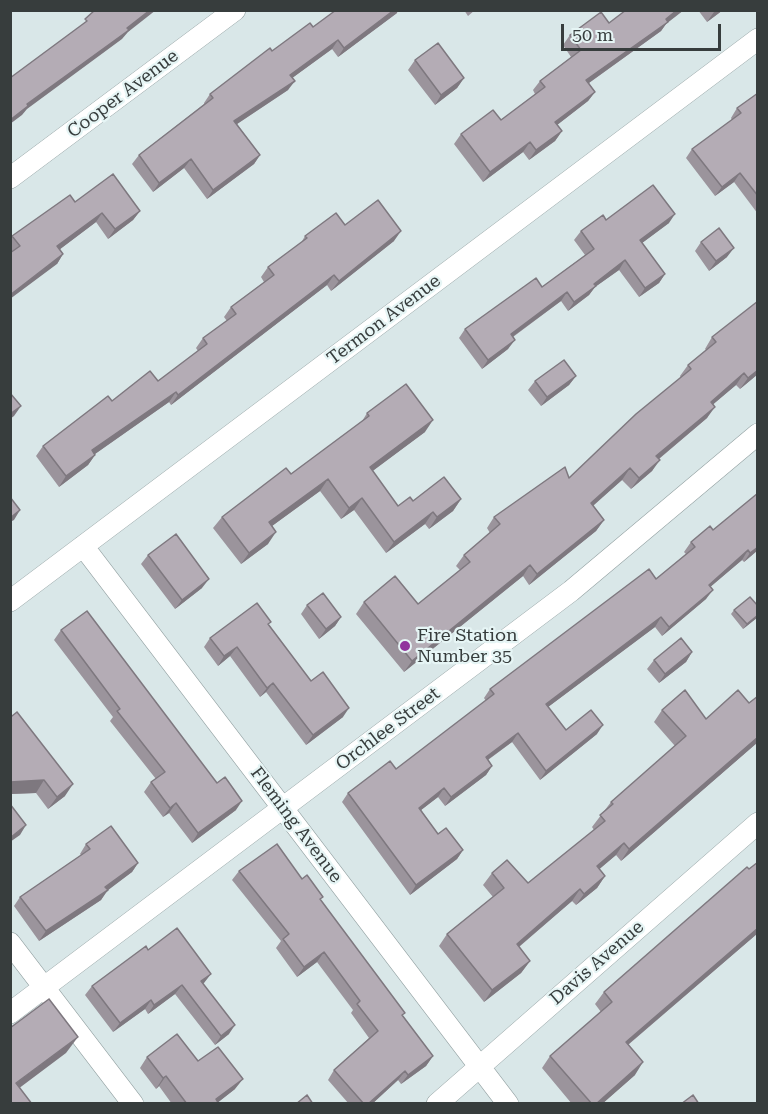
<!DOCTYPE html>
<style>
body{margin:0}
#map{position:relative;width:768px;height:1114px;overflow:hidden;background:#d9e7e8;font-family:"Roboto Serif",serif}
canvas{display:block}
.frame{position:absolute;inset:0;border:12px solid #373d3d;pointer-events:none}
.scale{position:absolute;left:561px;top:24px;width:160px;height:27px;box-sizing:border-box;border:3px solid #373d3d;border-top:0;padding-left:8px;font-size:18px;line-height:21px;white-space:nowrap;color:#373d3d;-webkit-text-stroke:4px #e6f5f5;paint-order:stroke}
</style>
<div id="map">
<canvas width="768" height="1114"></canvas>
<div class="frame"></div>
<div class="scale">50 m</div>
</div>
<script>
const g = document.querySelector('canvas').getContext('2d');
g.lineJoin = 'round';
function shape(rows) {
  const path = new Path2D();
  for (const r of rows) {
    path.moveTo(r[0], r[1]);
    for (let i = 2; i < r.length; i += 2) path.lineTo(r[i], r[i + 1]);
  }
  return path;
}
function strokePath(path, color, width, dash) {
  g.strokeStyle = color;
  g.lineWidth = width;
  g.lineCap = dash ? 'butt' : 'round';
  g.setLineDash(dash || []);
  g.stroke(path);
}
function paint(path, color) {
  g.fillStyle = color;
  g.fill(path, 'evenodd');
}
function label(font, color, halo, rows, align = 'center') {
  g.font = font + ' "Roboto Serif",serif';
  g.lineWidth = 4.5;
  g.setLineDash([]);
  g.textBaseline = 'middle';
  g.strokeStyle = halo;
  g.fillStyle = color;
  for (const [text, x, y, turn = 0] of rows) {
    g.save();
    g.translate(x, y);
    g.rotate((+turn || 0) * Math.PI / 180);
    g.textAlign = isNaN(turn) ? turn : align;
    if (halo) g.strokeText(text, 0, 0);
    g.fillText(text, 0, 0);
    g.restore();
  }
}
const minor = shape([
 [10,178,235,10],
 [83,546,508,1104],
 [10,601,758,39],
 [10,943,133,1104],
 [10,1013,571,591,758,434],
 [437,1104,758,823]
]);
strokePath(minor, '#93a1a2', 22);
strokePath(minor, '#fff', 21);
paint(shape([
 [464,10,475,10,468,16],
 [698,10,723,10,707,22],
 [397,13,338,57,332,49,292,78,288,90,237,124,260,155,254,164,207,199,184,168,153,192,132,164,139,155,204,104,204,103,210,94,272,51,313,27],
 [609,23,666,24,661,31,589,83,595,92,588,101,557,125,562,131,555,141,529,160,523,152,483,182,454,144,461,134,501,120,535,94,533,90,540,81,571,57,563,45,570,35],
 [415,60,464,78,457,88,435,105,408,70],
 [758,93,758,214,734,182,715,196,686,158,692,149,732,120,731,118,737,108],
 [75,202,140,211,133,220,108,239,96,222,60,249,63,254,57,264,11,253,10,239,12,236],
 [606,220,669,223,642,243,665,274,659,283,639,297,619,270,595,287,589,295,568,311,561,301,513,337,508,349,482,369,459,338,465,329,542,287,585,255,574,240,581,231],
 [345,225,394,241,331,291,327,285,171,405,169,402,95,454,95,455,88,465,59,487,36,456,43,446,112,401,158,381,198,351,196,348,203,338,227,321,224,317,231,307,264,282,261,277,268,267,301,243,305,236],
 [701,242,727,257,709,271,695,251],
 [712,337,758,374,740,389,736,385,713,404,707,418,659,459,652,471,631,489,622,480,593,505,604,520,596,531,529,585,523,576,404,672,356,614,364,602,418,604,460,570,456,566,464,555,490,533,487,528,494,517,569,478,681,378,680,376,688,365,706,350,705,349],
 [576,376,569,385,541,406,528,390,535,381],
 [367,413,425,432,372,471,398,506,413,501,461,499,453,511,429,529,425,524,386,553,354,510,341,519,320,491,272,526,268,544,241,564,213,528,222,517,291,474,361,423],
 [758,493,758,550,744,562,742,560,710,587,706,599,662,636,655,627,548,707,566,730,597,734,540,780,512,742,488,760,492,766,486,775,445,806,438,797,421,810,438,834,463,850,457,859,410,895,342,802,348,793,396,769,486,701,484,698,490,689,656,579,686,554,684,552,691,542,713,530],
 [148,555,202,588,175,609,141,564],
 [307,605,341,617,335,626,319,639,301,614],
 [734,610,758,617,743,629,731,614],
 [269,625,311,681,343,717,306,745,266,692,260,697,230,656,218,666,204,647,210,638],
 [61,630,236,810,192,843,169,813,163,817,144,792,151,782,156,779,110,721,113,717,54,640],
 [692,652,686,662,659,683,647,669,654,660],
 [758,696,758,742,621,861,616,855,599,869,605,876,597,888,576,905,572,901,519,947,530,961,521,973,484,1002,439,946,447,934,493,897,483,885,492,873,528,883,594,830,592,827,611,802,675,746,654,722,662,710,706,719,749,703],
 [10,714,65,796,48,809,36,793,10,794],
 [86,844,138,863,132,872,107,890,101,900,39,941,14,906,20,897,81,855,80,854],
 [758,862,758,933,628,1045,635,1075,602,1104,572,1104,542,1068,550,1056,601,1012,595,1004,604,992],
 [239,871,302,879,320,900,403,1016,433,1056,426,1066,401,1084,398,1080,372,1104,349,1104,328,1080,334,1070,369,1038,351,1013,353,1010,317,962,297,977,276,948,281,941,232,880],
 [148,950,204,983,203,983,229,1034,215,1045,175,994,148,1014,145,1009,113,1032,85,995,92,986],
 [147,1057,198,1061,235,1089,218,1102,219,1104,172,1104,159,1086,156,1089,140,1068]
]), '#9b949c');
paint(shape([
 [150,10,156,10,128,32,122,39,27,109,22,115,10,124,10,120,27,104],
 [394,10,398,10,397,13,338,57,344,48],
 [677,10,684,10,666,24,661,31,579,90,586,80],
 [716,10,723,10,707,22,714,12],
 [338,40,332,49,284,84,290,75],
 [464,78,457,88,435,105,441,95],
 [295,81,288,90,228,130,234,121],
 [595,92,588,101,548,132,555,122],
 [562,131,555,141,529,160,536,150],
 [530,142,523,152,483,182,490,172],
 [260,155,254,164,207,199,213,190],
 [191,159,184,168,153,192,159,183],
 [740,173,734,182,715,196,722,187],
 [140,211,133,220,108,239,115,229],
 [102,213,96,222,51,256,57,246],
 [675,214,669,223,634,249,640,240],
 [401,231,394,241,331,291,339,281],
 [734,248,727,257,709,271,716,261],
 [63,254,57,264,10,299,10,295],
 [625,260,619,270,595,287,589,295,568,311,574,302,594,284],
 [665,274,659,283,639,297,645,288],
 [334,275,327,285,171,405,178,395],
 [567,292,561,301,504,343,511,334],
 [515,340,508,349,482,369,488,360],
 [758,370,758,374,740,389,748,378],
 [744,373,736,385,703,413,711,402],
 [576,376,569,385,541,406,547,397],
 [176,392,169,402,85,461,92,450],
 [21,406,14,416,10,419,10,414],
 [715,407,707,418,649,467,656,456],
 [433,420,425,432,362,479,370,467],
 [95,455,88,465,59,487,66,476],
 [660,460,652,471,631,489,639,478],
 [630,468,622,480,584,514,591,503],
 [328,479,320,491,261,534,269,522],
 [362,498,354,510,341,519,349,508],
 [461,499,453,511,429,529,437,517],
 [20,510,14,520,10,522,10,518],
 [433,512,425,524,386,553,394,542],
 [604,520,596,531,529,585,537,574],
 [276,532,268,544,241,564,249,553],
 [758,547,758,550,744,562,750,553],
 [748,550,742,560,702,594,709,585],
 [530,565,523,576,404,672,412,661],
 [209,579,202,588,175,609,182,600],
 [713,590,706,599,662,636,669,627],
 [758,615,758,617,743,629,747,624],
 [341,617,335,626,319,639,326,629],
 [661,617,655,627,540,713,546,704],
 [237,647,230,656,218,666,224,656],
 [692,652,686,662,659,683,665,674],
 [273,683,266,692,260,697,267,688],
 [349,708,343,717,306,745,313,735],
 [603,725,597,734,540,780,546,771],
 [518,733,512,742,479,766,486,757],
 [758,737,758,742,621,861,629,849],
 [492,766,486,775,445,806,451,797],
 [44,780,36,793,10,794,10,782],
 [73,784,65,796,48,809,57,797],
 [444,788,438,797,412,817,419,808],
 [242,801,236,810,192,843,198,833],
 [176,803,169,813,163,817,170,808],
 [26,825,20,835,10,842,10,838],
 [624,843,616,855,589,878,597,866],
 [463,850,457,859,410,895,416,885],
 [138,863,132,872,103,894,108,890,101,900,39,941,46,931],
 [605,876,597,888,576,905,584,894],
 [580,889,572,901,508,956,517,944],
 [758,928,758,933,617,1054,626,1042],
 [324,952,317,962,297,977,304,967],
 [530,961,521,973,484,1002,492,990],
 [211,974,204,983,195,990,201,981],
 [182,985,175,994,148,1014,154,1005],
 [151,1000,145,1009,113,1032,120,1023],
 [235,1025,229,1034,215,1045,221,1036],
 [78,1037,66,1053,10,1095,16,1083],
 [433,1056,426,1066,401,1084,408,1075],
 [643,1062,635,1075,602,1104,596,1104],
 [405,1071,398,1080,372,1104,368,1104],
 [166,1076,159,1086,156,1089,163,1078],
 [243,1079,235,1089,216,1104,216,1099]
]), '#7e787f');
const building = shape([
 [95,10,150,10,127,28,129,30,27,104,28,106,10,120,10,78,87,21,85,19,95,10],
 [336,10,394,10,344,48,338,40,290,75,295,81,234,121,260,155,213,190,191,159,159,183,139,155,213,98,210,94,270,48,272,51,310,23,313,27,336,10],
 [626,10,677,10,666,19,668,22,586,80,595,92,555,122,562,131,536,150,530,142,490,172,461,134,493,110,501,120,545,87,540,81,581,50,570,35,601,12,609,23,626,10],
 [438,43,464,78,441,95,415,60,438,43],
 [758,93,758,196,740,173,722,187,692,149,741,113,737,108,758,93],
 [113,174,140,211,115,229,102,213,57,246,63,254,10,295,10,253,20,246,12,236,70,195,75,202,113,174],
 [653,185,675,214,640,240,665,274,645,288,625,260,594,284,596,286,574,302,567,292,511,334,515,340,488,360,465,329,536,278,542,287,594,249,581,231,603,215,606,220,653,185],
 [378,200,401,231,339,281,334,275,178,395,176,392,92,450,95,455,66,476,43,446,108,396,112,401,150,371,158,381,207,344,203,338,236,314,231,307,274,275,268,267,307,238,305,236,336,213,345,225,378,200],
 [719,228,734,248,716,261,701,242,719,228],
 [758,301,758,370,748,378,744,373,711,402,715,407,656,456,660,460,639,478,630,468,591,503,604,520,537,574,530,565,412,661,364,602,395,576,418,604,470,562,464,555,500,524,494,517,565,467,569,478,636,414,691,369,688,365,716,342,712,337,758,301],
 [564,360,576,376,547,397,535,381,564,360],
 [406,384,433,420,370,467,398,506,410,497,413,501,444,477,461,499,437,517,433,512,394,542,362,498,349,508,328,479,269,522,276,532,249,553,222,517,286,468,291,474,369,416,367,413,406,384],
 [10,393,21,406,10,414,10,393],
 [758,493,758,547,750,553,748,550,709,585,713,590,669,627,661,617,546,704,566,730,591,710,603,725,546,771,518,733,486,757,492,766,451,797,444,788,419,808,438,834,446,828,463,850,416,885,348,793,390,761,396,769,494,694,490,689,649,569,656,579,695,547,691,542,710,526,713,530,758,493],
 [10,497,20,510,10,518,10,497],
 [176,534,209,579,182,600,148,555,176,534],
 [323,593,341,617,326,629,307,605,323,593],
 [750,597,758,606,758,615,747,624,734,610,750,597],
 [257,603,271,622,268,624,311,681,323,672,349,708,313,735,273,683,267,688,237,647,224,656,210,638,257,603],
 [87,611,217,783,225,777,242,801,198,833,176,803,170,808,151,782,165,772,117,711,120,709,61,630,87,611],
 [681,638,692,652,665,674,654,660,681,638],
 [685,690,706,719,738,690,749,703,758,696,758,737,629,849,624,843,597,866,605,876,584,894,580,889,517,944,530,961,492,990,447,934,504,888,492,873,507,860,528,883,605,821,600,815,613,804,611,802,686,736,662,710,685,690],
 [17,712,73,784,57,797,44,780,10,782,10,714,12,716,17,712],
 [10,804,26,825,10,838,10,804],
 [111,826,138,863,105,887,108,890,46,931,20,897,90,849,86,844,111,826],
 [277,844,302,879,307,875,323,897,320,899,405,1013,402,1015,433,1056,408,1075,405,1071,368,1104,364,1104,334,1070,378,1031,357,1004,360,1001,324,952,304,967,283,939,289,934,239,871,277,844],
 [758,862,758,928,626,1042,643,1062,596,1104,592,1104,550,1056,612,1002,604,992,747,867,749,869,758,862],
 [177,928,211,974,201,981,235,1025,221,1036,182,985,154,1005,151,1000,120,1023,92,986,146,946,148,950,177,928],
 [49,999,78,1037,16,1083,32,1104,10,1104,10,1028,49,999],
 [177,1034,198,1061,218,1047,243,1079,216,1099,219,1104,187,1104,166,1076,163,1078,147,1057,177,1034],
 [307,1095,313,1104,296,1104,307,1095],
 [693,1095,699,1104,681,1104,693,1095]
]);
paint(building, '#b4acb5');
strokePath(building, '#7e787f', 1.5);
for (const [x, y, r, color] of [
 [405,646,6,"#91339d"]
]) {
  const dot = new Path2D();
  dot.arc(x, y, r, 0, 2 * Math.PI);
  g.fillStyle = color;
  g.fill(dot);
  strokePath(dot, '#e6f5f5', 2);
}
label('18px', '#373d3d', '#e6f5f5', [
 ["Cooper Avenue",123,94,-37],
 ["Termon Avenue",384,320,-37],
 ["Orchlee Street",388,729,-37],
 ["Fleming Avenue",296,825,53],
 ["Davis Avenue",597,963,-41]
]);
label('18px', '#373d3d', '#e6f5f5', [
 ["Fire Station",417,636],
 ["Number 35",417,657]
], 'left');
</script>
